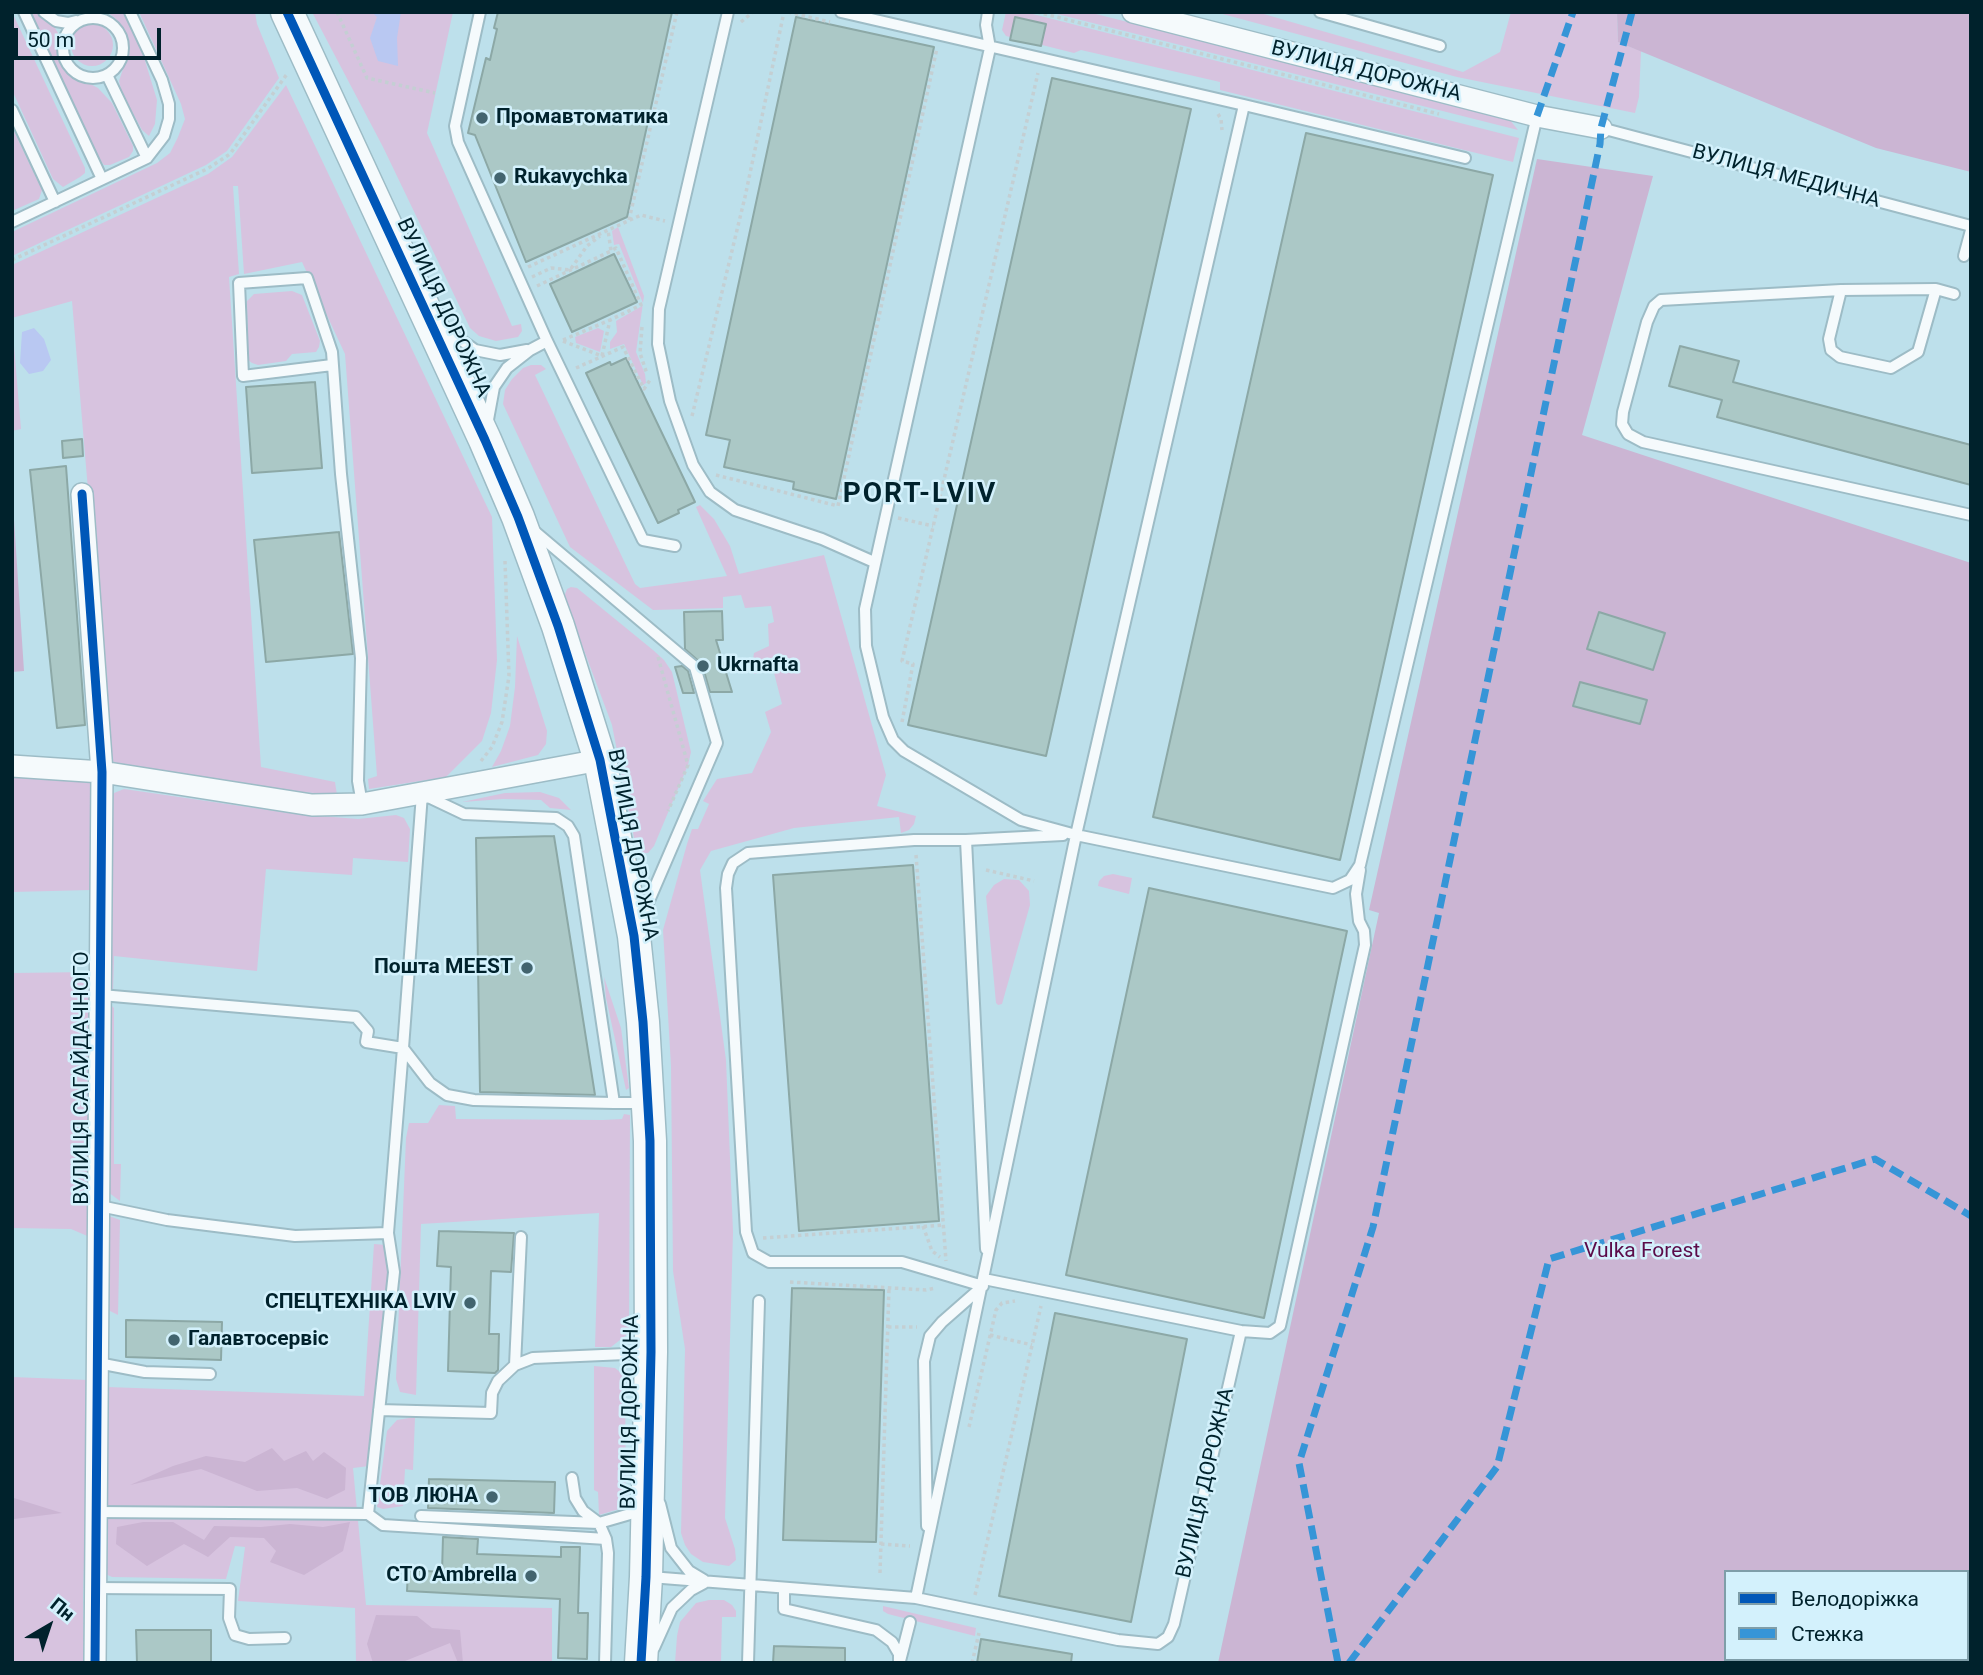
<!DOCTYPE html>
<meta charset="utf-8">
<style>
body{margin:0}
#map{position:relative;width:1983px;height:1675px;overflow:hidden;background:#bde0eb;font-family:Roboto,sans-serif}
canvas{display:block}
.frame{position:absolute;inset:0;border:14px solid #00222c;pointer-events:none}
.legend{position:absolute;left:1724px;top:1570px;width:245px;height:91px;box-sizing:border-box;background:#d3f1fc;border:2px solid #7f9ea9;margin:0;padding:9px 12px;list-style:none;font-size:21px;color:#00222c}
.legend li{display:flex;align-items:center;gap:14px;height:35px}
.legend b{width:35px;border:2px solid #7f9ea9}
.north{position:absolute;left:14px;top:1591px;width:70px;height:70px;-webkit-text-stroke:5px #d3f1fc;paint-order:stroke;rotate:39deg;font-size:19px;font-weight:700;line-height:28px;text-align:center;color:#00222c}
.north::after{content:'';display:block;margin:auto;width:24px;height:32px;background:#00222c;clip-path:polygon(50% 0,100% 100%,50% 72%,0 100%)}
.scale{position:absolute;left:14px;top:28px;width:147px;height:32px;box-sizing:border-box;border:4px solid #00222c;border-top:0;padding-left:9px;font-size:21px;line-height:24px;white-space:nowrap;color:#00222c;-webkit-text-stroke:5px #d3f1fc;paint-order:stroke}
</style>
<div id="map">
<canvas width="1983" height="1675"></canvas>
<div class="frame"></div>
<ul class="legend">
<li><b style="height:9px;background:#0057b8"></b>Велодоріжка</li>
<li><b style="height:9px;background:#3695d7"></b>Стежка</li>
</ul>
<div class="north">Пн</div>
<div class="scale">50 m</div>
</div>
<script>
const g = document.querySelector('canvas').getContext('2d');
g.lineJoin = 'round';
function paint(path, color) {
  g.fillStyle = color;
  g.fill(path, 'evenodd');
}
function shape(rows) {
  const path = new Path2D();
  for (const r of rows) {
    if (r.length === 3) {
      path.moveTo(r[0] + r[2], r[1]);
      path.arc(r[0], r[1], r[2], 0, 2 * Math.PI);
      continue;
    }
    path.moveTo(r[0], r[1]);
    for (let i = 2; i < r.length; i += 2) path.lineTo(r[i], r[i + 1]);
  }
  return path;
}
function strokePath(path, color, width, dash) {
  g.strokeStyle = color;
  g.lineWidth = width;
  g.lineCap = dash ? 'butt' : 'round';
  g.setLineDash(dash || []);
  g.stroke(path);
}
function label(font, color, halo, rows, align = 'center') {
  g.font = font + ' Roboto,sans-serif';
  g.lineWidth = 5;
  g.setLineDash([]);
  g.textBaseline = 'middle';
  g.strokeStyle = halo;
  g.fillStyle = color;
  for (const [text, x, y, turn = 0] of rows) {
    g.save();
    g.translate(x, y);
    g.rotate((+turn || 0) * Math.PI / 180);
    g.textAlign = isNaN(turn) ? turn : align;
    if (halo) g.strokeText(text, 0, 0);
    g.fillText(text, 0, 0);
    g.restore();
  }
}
paint(shape([
 [12,12,85,168,85,173,80,177,63,187,53,179,12,90],
 [30,12,38,12,55,28,58,33,57,47,61,61,69,73,98,88,112,103,133,146,133,151,129,157,110,165,104,165,98,157],
 [107,12,123,12,142,51,157,100,155,124,149,136,142,130,122,93,119,81,127,57,128,43,124,30,115,18],
 [139,12,255,12,257,24,279,78,227,151,206,165,12,256,12,232,157,163,170,153,178,137,185,119,181,104],
 [312,12,453,12,427,133,512,326,521,324,522,331,518,337,496,341,479,336,470,328,383,147],
 [1006,12,1025,12,1519,138,1513,162,1220,90,1220,82,1081,50,1074,53,1006,36,1002,30],
 [1049,12,1088,12,1500,116,1510,120,1518,130],
 [1215,12,1257,12,1463,72,1500,52,1511,12,1545,14,1546,12,1617,12,1618,42,1641,51,1639,97,1635,113,1457,77],
 [92,45,21],
 [286,85,492,517,497,660,491,713,482,741,446,777,369,789,368,779,377,776,345,354,302,262,244,274,238,186,233,186,239,274,229,277,261,767,335,782,337,795,257,788,119,764,108,759,87,478,72,301,12,318,12,265,208,174,232,157],
 [12,127,42,190,39,199,12,211],
 [618,227,644,296,636,352,645,374,646,383,643,385,624,344,610,349,610,342,617,332,616,321,642,306,643,303,619,244,614,245,612,231],
 [292,291,302,295,320,341,319,347,316,352,292,354,286,361,258,365,252,363,248,360,247,301,254,294],
 [12,322,21,429,12,431],
 [598,328,604,331,600,352,576,343,575,337],
 [531,365,541,365,546,369,535,375,635,584,640,588,727,576,700,516,696,507,700,505,714,519,730,546,739,574,824,555,886,775,877,806,916,816,914,824,909,830,901,833,899,817,794,828,711,851,700,870,726,1060,733,1232,725,1518,735,1549,736,1560,729,1566,703,1562,691,1554,685,1545,681,1533,685,1349,673,1271,671,1066,663,930,687,844,692,829,698,829,709,804,703,801,717,779,752,773,771,732,765,712,782,704,773,669,754,674,752,665,754,653,769,646,768,624,774,622,771,606,745,608,741,595,723,597,723,608,653,610,570,547,503,404,505,390,512,379,523,368],
 [571,587,577,588,653,650,664,660,672,672,691,752,688,765,654,846,648,853,642,853,636,848,612,725,564,597,567,589],
 [517,636,547,731,546,744,538,755,492,767,501,751,510,726,515,687],
 [12,777,90,782,93,787,91,890,12,892],
 [124,789,296,814,358,819,396,815,404,818,410,829,408,862,353,858,352,875,266,869,257,971,114,956,113,994,109,990,110,800,114,793],
 [540,792,559,798,571,810,550,808,541,800,503,799,462,802,505,793],
 [1113,874,1132,878,1129,894,1098,886,1099,881,1104,876],
 [1004,879,1019,880,1029,891,1030,905,1002,1004,998,1005,996,1003,986,896,994,885],
 [91,972,92,1238,71,1229,12,1228,12,973],
 [604,977,621,1028,629,1088,626,1090,606,998],
 [108,1002,114,1008,114,1164,121,1164,120,1201,108,1192],
 [439,1105,455,1106,456,1119,603,1120,622,1119,624,1114,630,1115,629,1333,611,1347,595,1347,599,1213,421,1224,416,1395,400,1392,396,1379,406,1138,409,1123,428,1123],
 [109,1216,120,1220,118,1315,108,1310],
 [374,1244,386,1245,388,1271,369,1466,353,1468,366,1605,552,1608,552,1663,356,1663,355,1608,238,1601,245,1547,235,1546,226,1579,112,1577,99,1571,107,1387,364,1396],
 [594,1366,615,1368,625,1376,626,1507,599,1515,598,1492,594,1490],
 [12,1377,89,1380,83,1597,84,1663,12,1663],
 [415,1417,413,1470,405,1469,403,1506,383,1509,377,1507,387,1431,397,1420],
 [709,1600,724,1600,732,1605,736,1611,736,1617,722,1617,721,1663,675,1663,677,1636,680,1622,696,1603],
 [883,1606,976,1628,975,1636,888,1614,883,1611]
]), '#d7c3df');
paint(shape([
 [1617,12,1971,12,1971,172,1876,148,1618,42],
 [1537,159,1653,176,1582,435,1971,563,1971,1663,1218,1663,1379,913,1369,910],
 [1726,1572,1967,1572,1967,1659,1726,1659],
 [12,489,24,671,12,672],
 [272,1448,284,1461,306,1451,313,1461,324,1452,346,1468,345,1490,327,1499,297,1488,257,1491,201,1469,130,1485,173,1466,206,1456,245,1462],
 [14,1498,62,1513,14,1519,12,1522],
 [143,1522,173,1522,204,1540,214,1526,261,1527,290,1524,323,1527,350,1522,343,1551,304,1575,270,1562,276,1551,264,1538,230,1537,208,1557,184,1544,147,1566,116,1544,117,1527],
 [376,1615,417,1616,432,1628,460,1630,463,1663,458,1663,450,1643,405,1661,406,1663,373,1663,367,1644]
]), '#cbb5d3');
paint(shape([
 [372,12,401,12,397,38,398,66,378,61,370,38,377,17],
 [34,328,44,339,51,360,43,371,29,374,20,363,22,332]
]), '#b9c8f2');
const building = shape([
 [498,12,672,12,627,217,526,262,475,135,468,133,486,58,490,60,497,29,494,28,498,12],
 [796,17,934,47,836,499,793,489,794,482,724,467,730,440,706,435,796,17],
 [1015,17,1046,24,1041,46,1010,40,1015,17],
 [1052,78,1191,109,1046,756,908,725,1052,78],
 [1306,133,1493,175,1340,860,1153,817,1306,133],
 [614,254,637,302,572,332,550,284,614,254],
 [1680,346,1739,361,1733,382,1971,445,1971,485,1717,417,1722,400,1669,386,1680,346],
 [626,358,695,502,678,510,679,513,658,523,586,373,610,362,611,365,626,358],
 [315,382,322,468,252,473,246,387,315,382],
 [82,439,83,456,63,458,62,441,82,439],
 [66,466,85,725,57,728,30,470,66,466],
 [339,532,353,654,266,662,254,540,339,532],
 [722,611,723,640,716,640,732,692,710,692,702,664,685,649,684,612,722,611],
 [1599,612,1665,633,1653,670,1587,649,1599,612],
 [682,666,688,671,694,693,683,693,675,667,682,666],
 [1580,682,1647,700,1640,724,1573,706,1580,682],
 [554,836,595,1095,480,1092,476,838,554,836],
 [913,865,939,1221,799,1231,773,875,913,865],
 [1149,888,1347,931,1264,1318,1066,1275,1149,888],
 [439,1231,514,1233,511,1272,491,1271,489,1334,499,1334,498,1370,495,1373,448,1371,451,1267,437,1266,439,1231],
 [792,1288,884,1290,876,1542,783,1540,792,1288],
 [1055,1313,1187,1339,1131,1622,999,1596,1055,1313],
 [126,1320,222,1322,221,1360,126,1357,126,1320],
 [429,1479,555,1482,554,1513,428,1508,429,1479],
 [443,1537,478,1539,477,1554,561,1557,561,1547,580,1547,578,1613,588,1613,587,1659,558,1658,560,1599,407,1591,408,1570,442,1572,443,1537],
 [136,1630,211,1630,211,1663,137,1663,136,1630],
 [981,1639,1072,1654,1071,1663,977,1663,981,1639],
 [774,1646,845,1648,845,1663,773,1663,774,1646]
]);
paint(building, '#abc8c6');
strokePath(building, '#8ca8a6', 2);
const service = shape([
 [24,12,102,179],
 [44,12,56,21,68,23,76,21],
 [480,12,455,126,458,142,547,341,643,540,675,546],
 [728,12,659,309,658,344,670,401,693,465,710,492,735,510,822,539,874,562],
 [841,12,1244,105,1465,158],
 [988,12,986,25,990,48,865,609,866,646,883,717,893,740,904,751,1021,820,1076,835,1333,888,1350,880,1360,865,1537,116],
 [1320,12,1440,46],
 [93,48,30],
 [107,75,147,158],
 [12,110,55,202],
 [1601,128,1971,226],
 [12,222,147,158,164,136,169,119,169,104,162,80,130,12],
 [1964,256,1971,230],
 [1841,290,1829,339,1831,350,1840,357,1891,368,1918,352,1936,289],
 [1954,294,1936,289,1841,290,1661,300,1654,306,1647,322,1623,412,1622,424,1628,434,1643,442,1971,515],
 [443,327,475,350,500,355,527,350],
 [332,365,243,376,239,283,307,278,332,352,341,474,361,658,358,781,362,804],
 [487,425,494,387,507,368,530,350,547,341],
 [533,530,695,667,717,743,639,924],
 [966,840,986,1249],
 [101,995,356,1017,368,1031,366,1042,403,1048,388,1233,394,1272,368,1514,383,1525,606,1539],
 [614,1103,474,1100,447,1095,430,1083,403,1048,422,794,464,814,556,818,568,826,574,836,614,1103,646,1103],
 [100,1206,167,1220,295,1236,388,1233],
 [521,1237,515,1365,533,1358,649,1353],
 [984,1279,1241,1331,1270,1333,1280,1326,1365,945,1364,931,1359,921,1356,894,1360,870],
 [983,1286,902,1262,769,1262,753,1253,746,1232,726,888,728,874,733,863,748,853,914,840,966,840,1063,835],
 [98,1363,145,1372,210,1374],
 [379,1410,491,1413,492,1393,498,1381,515,1365],
 [572,1478,575,1498,583,1511,599,1523,606,1539,608,1553,605,1663],
 [660,1504,671,1548,689,1571,704,1580],
 [96,1512,368,1514],
 [421,1516,599,1523,644,1510],
 [927,1526,924,1361,930,1336,942,1322,983,1286],
 [650,1577,916,1598,1076,835,1244,105],
 [95,1588,230,1589,229,1618,235,1635,249,1639,285,1638],
 [784,1588,784,1609,876,1630,892,1642,899,1654,899,1663],
 [916,1598,1118,1640,1158,1644,1168,1637,1174,1624,1241,1331],
 [654,1648,672,1608,691,1590,704,1583],
 [900,1661,910,1622],
 [748,1663,759,1301]
]);
const minor = shape([
 [1133,12,1537,116,1601,128],
 [82,494,102,772,95,1663],
 [12,766,102,772,312,805,362,804,600,760]
]);
const primary = shape([
 [287,12,485,440,518,517,558,626,600,760,634,936,643,1022,650,1141,651,1352,646,1577,641,1663]
]);
strokePath(service, '#9dbcc6', 14);
strokePath(minor, '#9dbcc6', 24);
strokePath(primary, '#9dbcc6', 35);
strokePath(shape([
 [337,12,367,78,435,93],
 [788,12,830,22],
 [1037,12,1439,114],
 [741,22,753,12],
 [1218,114,1221,119,1222,130],
 [629,220,677,12],
 [12,260,207,169,230,154,287,74],
 [528,267,641,215,665,221],
 [532,277,551,268,570,270,587,246,600,236],
 [537,286,611,251],
 [642,327,640,353,647,374],
 [563,340,610,320],
 [563,341,602,356,610,320,641,305,616,248,611,251,608,230],
 [576,368,623,347,644,389,650,380],
 [692,416,745,197,784,12],
 [716,475,838,506,937,48],
 [898,518,933,526],
 [658,657,688,765,668,811],
 [902,722,913,664,902,661,1038,73],
 [481,761,492,747,502,722,509,676,505,561],
 [916,855,946,1261],
 [986,870,1034,881],
 [923,1226,932,1251,940,1257],
 [763,1238,944,1225],
 [790,1282,926,1290,935,1288],
 [888,1327,917,1327],
 [990,1335,1032,1345],
 [969,1427,996,1310,1002,1303,1015,1301],
 [881,1544,910,1546],
 [880,1573,889,1288],
 [975,1595,1041,1306],
 [972,1663,979,1633]
]), '#c4cfd3', 3.5, [3.5, 3.5]);
strokePath(service, '#f5fafc', 10);
strokePath(minor, '#f5fafc', 21);
strokePath(primary, '#f5fafc', 32);
strokePath(shape([
 [1537,116,1573,12],
 [1338,1663,1299,1463,1373,1227,1600,144,1601,128,1632,12],
 [1349,1663,1497,1467,1549,1259,1875,1159,1971,1216]
]), '#3695d7', 7, [14, 7]);
strokePath(shape([
 [287,12,485,440,518,517,558,626,600,760,634,936,643,1022,650,1141,651,1352,646,1577,641,1663],
 [82,494,102,772,95,1663]
]), '#0057b8', 9);
for (const [x, y, r, color] of [
 [482,118,7,"#42646f"],
 [500,178,7,"#42646f"],
 [703,666,7,"#42646f"],
 [527,968,7,"#42646f"],
 [470,1303,7,"#42646f"],
 [174,1340,7,"#42646f"],
 [492,1497,7,"#42646f"],
 [531,1576,7,"#42646f"]
]) {
  const dot = new Path2D();
  dot.arc(x, y, r, 0, 2 * Math.PI);
  g.fillStyle = color;
  g.fill(dot);
  strokePath(dot, '#d3f1fc', 2.5);
}
label('21px', '#00222c', '#d3f1fc', [
 ["ВУЛИЦЯ ДОРОЖНА",1366,72,14],
 ["ВУЛИЦЯ МЕДИЧНА",1786,177,15],
 ["ВУЛИЦЯ ДОРОЖНА",443,308,65],
 ["ВУЛИЦЯ ДОРОЖНА",632,845,79],
 ["ВУЛИЦЯ САГАЙДАЧНОГО",83,1078,-90],
 ["ВУЛИЦЯ ДОРОЖНА",631,1412,-89],
 ["ВУЛИЦЯ ДОРОЖНА",1206,1483,-77]
]);
label('bold 21px', '#00222c', '#d3f1fc', [
 ["Промавтоматика",496,118],
 ["Rukavychka",514,178],
 ["Ukrnafta",717,666],
 ["Пошта MEEST",513,968,"right"],
 ["СПЕЦТЕХНІКА LVIV",456,1303,"right"],
 ["Галавтосервіс",188,1340],
 ["ТОВ ЛЮНА",478,1497,"right"],
 ["СТО Ambrella",517,1576,"right"]
], 'left');
label('21px', '#5b0b49', '#d3f1fc', [
 ["Vulka Forest",1642,1252]
]);
g.letterSpacing = '2px';
label('bold 28px', '#00222c', '#d3f1fc', [
 ["PORT-LVIV",920,495]
]);
g.letterSpacing = '0px';
</script>
